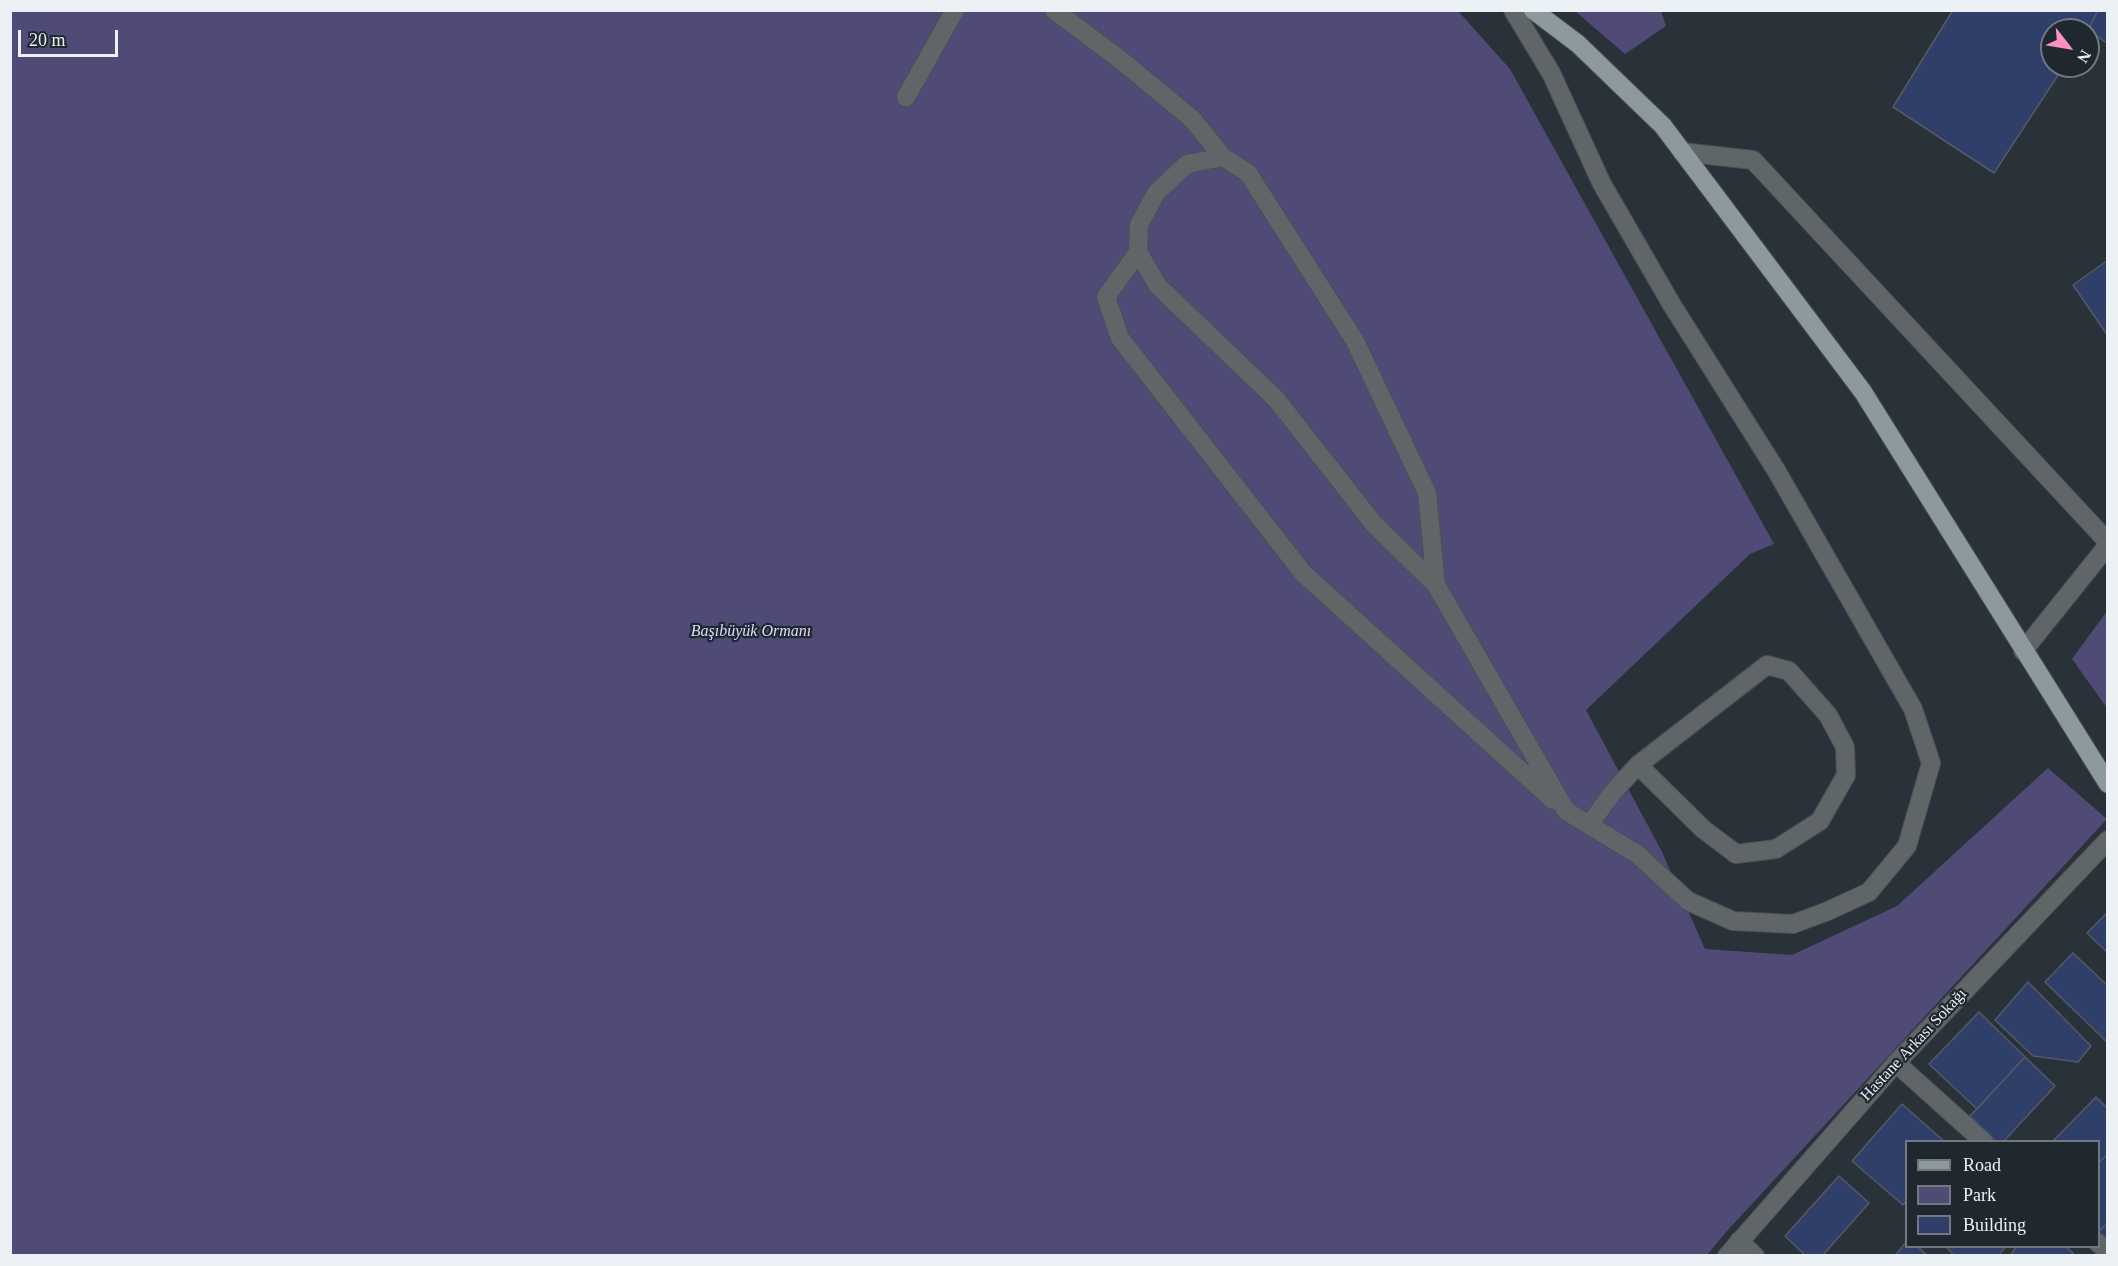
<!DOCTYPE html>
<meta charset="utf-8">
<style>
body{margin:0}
#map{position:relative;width:2118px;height:1266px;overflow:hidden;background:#2a3239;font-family:"Times New Roman",serif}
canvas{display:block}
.frame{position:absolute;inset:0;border:12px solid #ecf1f6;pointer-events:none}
.legend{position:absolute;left:1905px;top:1140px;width:195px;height:108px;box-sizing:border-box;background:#20282f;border:2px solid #72787f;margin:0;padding:8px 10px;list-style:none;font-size:18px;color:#ecf1f6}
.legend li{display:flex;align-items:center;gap:12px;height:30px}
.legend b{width:30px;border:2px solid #72787f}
.north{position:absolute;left:2040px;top:18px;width:60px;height:60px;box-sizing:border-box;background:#20282f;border:2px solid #72787f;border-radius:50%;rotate:121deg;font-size:16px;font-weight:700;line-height:24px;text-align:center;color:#ecf1f6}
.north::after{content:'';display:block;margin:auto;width:21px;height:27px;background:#fb8fc6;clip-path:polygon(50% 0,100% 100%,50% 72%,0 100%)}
.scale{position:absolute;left:18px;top:30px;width:100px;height:27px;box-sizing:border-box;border:3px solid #ecf1f6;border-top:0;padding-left:8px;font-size:18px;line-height:21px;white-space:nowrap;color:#ecf1f6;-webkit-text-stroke:4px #20282f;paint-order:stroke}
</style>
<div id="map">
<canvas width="2118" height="1266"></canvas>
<div class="frame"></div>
<ul class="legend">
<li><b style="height:8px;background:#8e999e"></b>Road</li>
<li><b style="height:16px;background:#4f4b76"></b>Park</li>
<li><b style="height:16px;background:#2f3f6a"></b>Building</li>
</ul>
<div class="north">N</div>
<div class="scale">20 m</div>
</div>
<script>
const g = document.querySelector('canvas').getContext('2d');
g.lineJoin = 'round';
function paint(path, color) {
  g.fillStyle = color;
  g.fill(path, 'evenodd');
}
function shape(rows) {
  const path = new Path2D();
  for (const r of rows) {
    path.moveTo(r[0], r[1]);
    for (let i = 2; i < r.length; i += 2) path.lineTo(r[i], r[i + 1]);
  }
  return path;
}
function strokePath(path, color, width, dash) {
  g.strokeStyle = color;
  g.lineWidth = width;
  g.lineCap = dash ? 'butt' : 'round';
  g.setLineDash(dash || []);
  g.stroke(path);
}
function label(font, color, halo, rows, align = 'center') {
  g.font = font + ' "Times New Roman",serif';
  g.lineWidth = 4.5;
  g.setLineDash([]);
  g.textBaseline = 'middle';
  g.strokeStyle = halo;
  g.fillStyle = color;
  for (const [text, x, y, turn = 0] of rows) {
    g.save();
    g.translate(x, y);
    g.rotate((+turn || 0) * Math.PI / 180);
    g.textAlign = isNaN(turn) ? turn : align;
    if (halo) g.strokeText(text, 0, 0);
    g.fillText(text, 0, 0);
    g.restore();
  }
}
paint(shape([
 [10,11,1458,11,1510,69,1774,544,1750,554,1586,710,1662,852,1705,949,1792,955,1897,906,2048,768,2107,819,1727,1231,1707,1255,11,1255],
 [1575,11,1661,11,1666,26,1625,54],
 [2107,611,2108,611,2107,708,2072,659]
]), '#4f4b76');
const building = shape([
 [1953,10,2098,10,2088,30,2052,30,2052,66,2064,66,1994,173,1893,107,1953,10],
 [2098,10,2108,10,2108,44,2088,30,2098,10],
 [2108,260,2108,336,2073,285,2108,260],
 [2108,912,2108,953,2087,933,2108,912],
 [2073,953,2108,986,2108,1043,2045,982,2073,953],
 [2028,982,2091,1046,2078,1062,2033,1056,1995,1020,2028,982],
 [1979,1012,2025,1057,1977,1109,1929,1064,1979,1012],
 [2025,1057,2055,1086,2003,1142,1996,1142,1970,1116,2025,1057],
 [2096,1097,2108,1109,2108,1154,2098,1163,2098,1142,2052,1142,2096,1097],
 [1902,1104,1945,1142,1906,1142,1906,1201,1903,1205,1852,1161,1902,1104],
 [2108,1154,2108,1223,2098,1231,2098,1163,2108,1154],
 [1839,1176,1869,1203,1822,1256,1806,1256,1785,1236,1839,1176],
 [2108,1223,2108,1241,2098,1232,2108,1223],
 [1906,1242,1906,1246,1917,1246,1928,1256,1895,1256,1906,1242],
 [1945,1246,2006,1246,1998,1256,1955,1256,1945,1246],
 [2017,1246,2065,1246,2073,1253,2071,1256,2010,1256,2017,1246]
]);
paint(building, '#2f3f6a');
strokePath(building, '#555963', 1.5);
const minor = shape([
 [1054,10,1122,61,1192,119,1223,157],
 [906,97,955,10],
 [1682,152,1753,160,2108,542],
 [1138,252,1106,297,1120,338,1303,573,1553,800],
 [1436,585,1427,493,1355,341,1248,173,1223,157,1187,164,1156,193,1139,225,1138,252,1158,286,1276,399,1374,524,1436,585,1566,811,1637,854,1688,901,1733,921,1793,924,1828,911,1869,892,1907,846,1931,763,1913,709,1776,470,1672,305,1602,184,1551,73,1513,10],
 [2023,651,2108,545],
 [1589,825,1613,792,1638,765,1767,665,1789,671,1828,715,1845,747,1846,775,1820,821,1776,849,1736,854,1703,829,1638,765],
 [1896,1063,1984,1142],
 [1739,1241,1755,1256],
 [2098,1243,2108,1251],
 [1727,1256,1896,1063,2108,840]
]);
const major = shape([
 [1533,10,1578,44,1663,126,1863,392,2108,784]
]);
strokePath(minor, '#495157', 20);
strokePath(major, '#495157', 20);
strokePath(minor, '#606568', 18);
strokePath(major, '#8e999e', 18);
label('italic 16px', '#dedcfc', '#20282f', [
 ["Başıbüyük Ormanı",751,632]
]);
label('16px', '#ecf1f6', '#20282f', [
 ["Hastane Arkası Sokağı",1914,1045,-47]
]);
</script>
